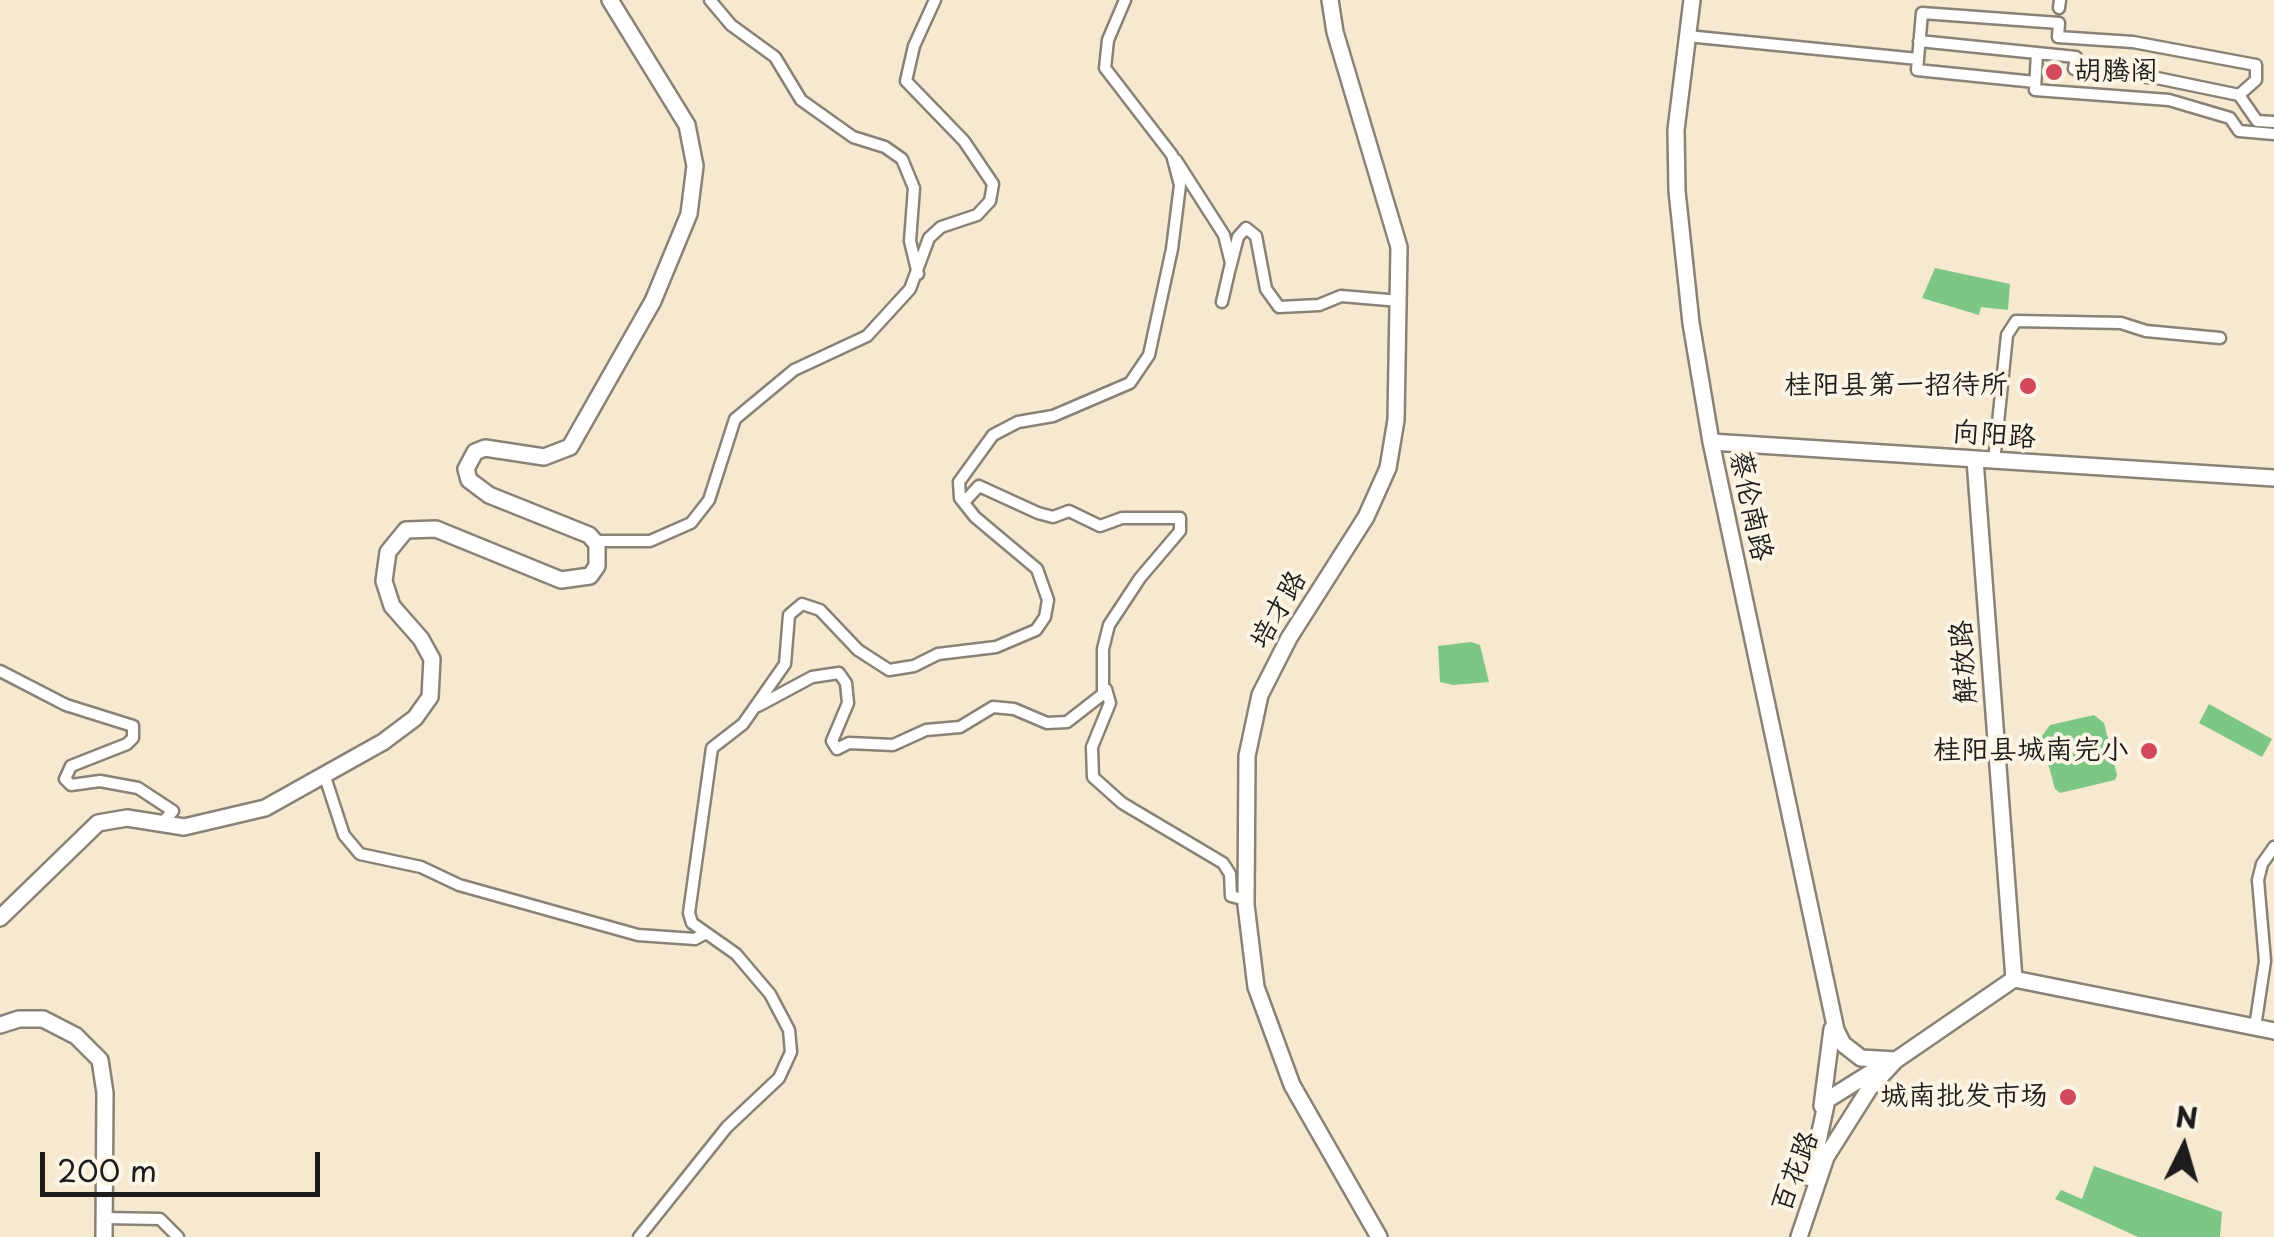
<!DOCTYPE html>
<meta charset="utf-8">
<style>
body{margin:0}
#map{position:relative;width:2274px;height:1237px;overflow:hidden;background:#f6e9cf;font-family:"Playpen Sans",sans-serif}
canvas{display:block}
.north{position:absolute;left:2134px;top:1097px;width:100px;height:100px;-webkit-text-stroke:8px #fcf5e5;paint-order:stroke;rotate:5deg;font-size:28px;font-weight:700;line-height:40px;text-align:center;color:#1c1c1c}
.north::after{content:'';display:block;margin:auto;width:35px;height:45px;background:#1c1c1c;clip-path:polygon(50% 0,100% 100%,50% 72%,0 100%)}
.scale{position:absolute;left:40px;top:1152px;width:280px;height:45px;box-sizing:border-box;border:5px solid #1c1c1c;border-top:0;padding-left:12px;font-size:30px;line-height:35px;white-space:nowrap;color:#1c1c1c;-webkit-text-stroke:8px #fcf5e5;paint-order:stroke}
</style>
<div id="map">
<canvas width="2274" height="1237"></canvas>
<div class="north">N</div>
<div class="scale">200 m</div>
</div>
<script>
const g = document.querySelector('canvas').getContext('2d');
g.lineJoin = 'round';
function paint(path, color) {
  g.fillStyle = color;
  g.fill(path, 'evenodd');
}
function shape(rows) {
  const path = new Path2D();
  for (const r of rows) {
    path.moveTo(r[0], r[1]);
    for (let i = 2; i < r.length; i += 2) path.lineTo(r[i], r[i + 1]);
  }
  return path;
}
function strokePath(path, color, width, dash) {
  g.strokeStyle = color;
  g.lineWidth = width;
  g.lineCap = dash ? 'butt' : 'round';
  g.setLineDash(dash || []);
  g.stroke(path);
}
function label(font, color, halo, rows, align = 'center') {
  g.font = font + ' "Playpen Sans","LXGW WenKai TC",sans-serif';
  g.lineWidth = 8;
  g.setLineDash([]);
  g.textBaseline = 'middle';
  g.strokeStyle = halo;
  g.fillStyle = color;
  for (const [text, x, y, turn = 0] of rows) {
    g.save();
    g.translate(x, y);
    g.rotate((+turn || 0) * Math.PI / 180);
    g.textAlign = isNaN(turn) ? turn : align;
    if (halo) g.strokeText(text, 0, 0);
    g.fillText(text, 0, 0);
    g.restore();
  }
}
paint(shape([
 [1935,268,2010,284,2008,310,1981,307,1979,315,1922,298],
 [1471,642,1480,645,1489,682,1453,685,1440,682,1438,646],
 [2209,704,2272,739,2262,757,2199,723],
 [2094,715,2104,723,2117,775,2115,780,2060,793,2055,789,2041,737,2050,725],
 [2094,1166,2222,1212,2220,1237,2138,1237,2055,1199,2061,1190,2082,1199]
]), '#7dc784');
const street = shape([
 [710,0,731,25,775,57,801,100,853,137,885,147,902,159,914,188,910,241,918,274],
 [2059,8,2060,0],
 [1687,36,1918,59,1917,70,2035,82],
 [1919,41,2076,57,2074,69,2157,78,2239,95,2257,121,2274,122],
 [2037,53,2035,90,2169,100,2230,118,2239,131,2274,134],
 [1918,59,1922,13,2059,23,2058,37,2133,42,2256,65,2256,80,2239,95],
 [1176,160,1224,235,1231,263,1222,302],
 [1230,268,1238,237,1246,228,1256,236,1266,289,1279,307,1319,305,1341,296,1400,301],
 [1994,462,2007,335,2016,321,2121,323,2146,331,2220,338],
 [595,541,650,541,691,523,709,500,735,419,794,370,867,336,910,289,929,238,941,227,977,215,990,201,993,184,964,141,906,81,914,46,935,0],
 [0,671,66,705,133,726,133,738,127,744,71,766,65,779,71,785,100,781,138,788,173,811,160,825],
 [1106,689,1110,703,1092,747,1093,777,1122,803,1223,863,1230,874,1231,896,1246,900],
 [758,706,812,677,839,673,846,683,848,703,832,741,837,749,849,743,893,745,926,730,960,727,993,707,1014,709,1047,723,1067,722,1103,694,1103,649,1109,625,1140,578,1180,531,1180,518,1122,518,1100,526,1069,511,1053,517,1038,513,979,486,964,502],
 [325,777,344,835,360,854,421,867,459,885,638,935,695,939,706,933],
 [2255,1027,2265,961,2258,880,2262,864,2274,847],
 [104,1218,160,1219,178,1237],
 [639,1237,727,1127,779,1078,791,1052,789,1030,770,994,736,954,692,923,689,913,712,748,743,724,785,664,789,615,802,604,820,610,858,650,889,670,914,666,938,654,996,647,1036,630,1045,617,1048,600,1037,569,975,517,960,498,959,482,993,435,1018,422,1053,416,1130,383,1149,355,1172,249,1180,185,1172,155,1105,68,1108,40,1125,0]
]);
const secondary = shape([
 [1330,0,1335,32,1399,247,1396,420,1388,468,1366,517,1289,638,1260,695,1247,756,1246,905,1256,987,1292,1085,1379,1237],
 [1692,0,1676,130,1677,191,1691,323,1711,442,1836,1030,1843,1044,1861,1058,1896,1060],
 [1711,442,2274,478],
 [1975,460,2014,979],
 [0,918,98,823,127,818,184,827,265,808,383,742,415,718,430,697,432,659,421,639,392,606,384,581,388,552,406,530,436,529,561,580,590,576,597,566,597,544,589,535,489,495,469,480,466,469,475,452,485,448,544,457,570,447,653,301,689,214,695,166,687,125,610,0],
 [0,1025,19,1019,43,1019,76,1036,100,1060,105,1093,104,1237],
 [1822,1106,1832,1029],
 [1810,1178,1827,1100,1883,1065],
 [1799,1237,1826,1157,1869,1089,1896,1060,2014,979,2274,1031]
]);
strokePath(street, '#898276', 15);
strokePath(secondary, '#898276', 20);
strokePath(street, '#fff', 10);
strokePath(secondary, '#fff', 15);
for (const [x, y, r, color] of [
 [2054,72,10,"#d1495b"],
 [2028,386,10,"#d1495b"],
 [2149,751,10,"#d1495b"],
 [2068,1097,10,"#d1495b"]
]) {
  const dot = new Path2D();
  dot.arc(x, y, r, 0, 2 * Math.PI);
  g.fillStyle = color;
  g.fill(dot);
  strokePath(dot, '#fcf5e5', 4);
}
label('28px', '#1c1c1c', '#fcf5e5', [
 ["胡腾阁",2074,72,"left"],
 ["桂阳县第一招待所",2008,386],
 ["桂阳县城南完小",2129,751],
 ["城南批发市场",2048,1097]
], 'right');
label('28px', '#1c1c1c', '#fcf5e5', [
 ["向阳路",1994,436,4],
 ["蔡伦南路",1750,506,78],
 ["培才路",1279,610,-60],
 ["解放路",1965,662,-94],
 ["百花路",1796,1172,-69]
]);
</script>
